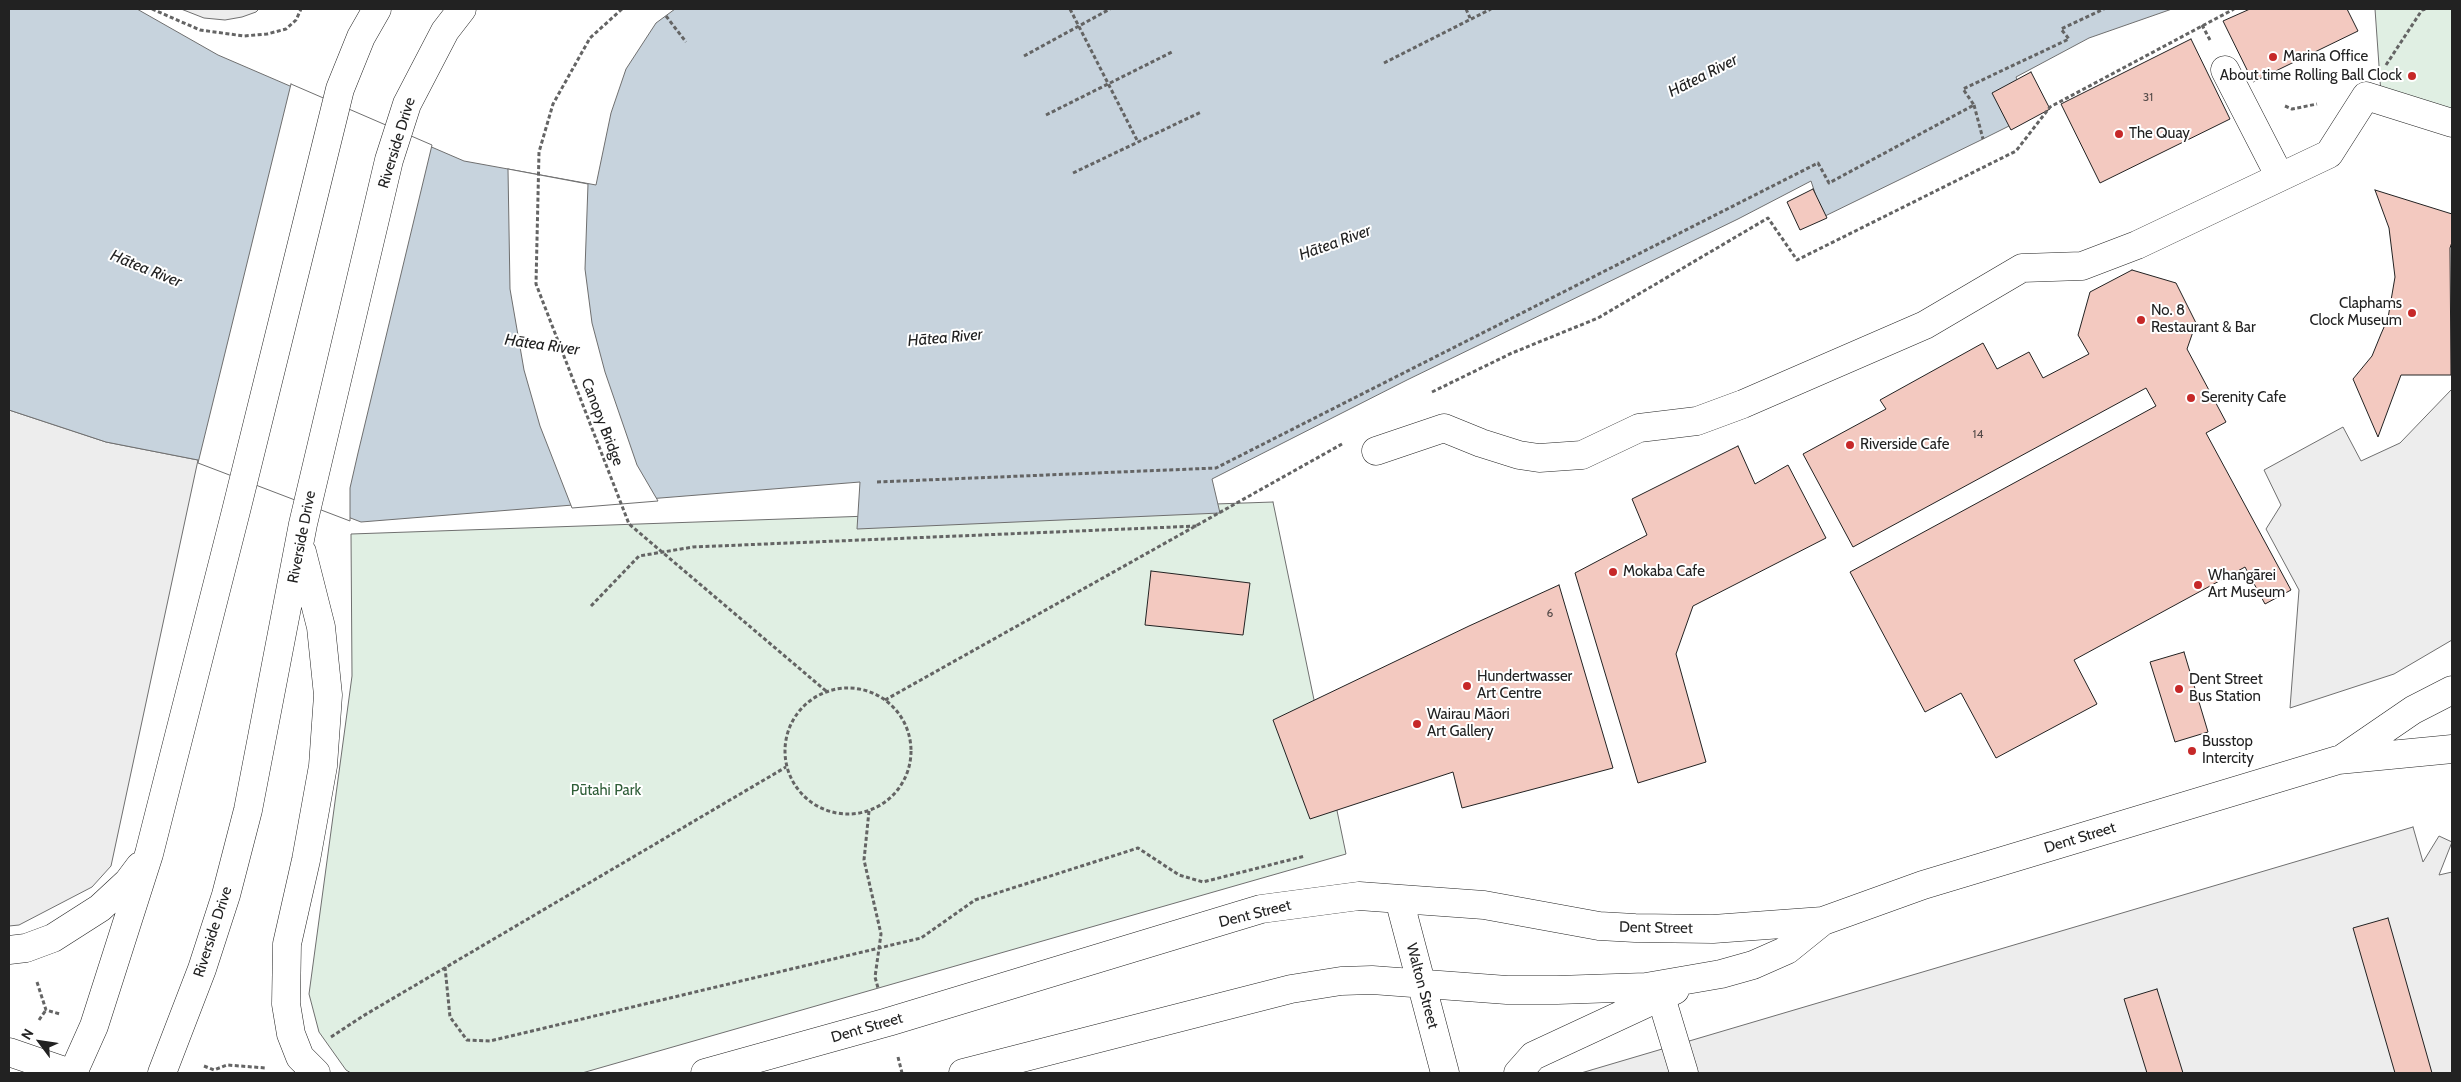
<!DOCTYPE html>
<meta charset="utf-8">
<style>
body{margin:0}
#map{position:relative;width:2461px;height:1082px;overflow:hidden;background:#fff;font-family:Cabin,sans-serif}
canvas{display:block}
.frame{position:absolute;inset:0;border:10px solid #222;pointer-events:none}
.north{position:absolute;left:15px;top:1017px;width:50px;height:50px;-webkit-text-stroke:4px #fff;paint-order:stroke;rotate:301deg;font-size:14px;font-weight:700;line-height:20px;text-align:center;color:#222}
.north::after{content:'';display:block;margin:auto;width:18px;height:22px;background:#222;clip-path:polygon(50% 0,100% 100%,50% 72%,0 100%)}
</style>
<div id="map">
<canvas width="2461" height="1082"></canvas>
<div class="frame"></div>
<div class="north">N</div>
</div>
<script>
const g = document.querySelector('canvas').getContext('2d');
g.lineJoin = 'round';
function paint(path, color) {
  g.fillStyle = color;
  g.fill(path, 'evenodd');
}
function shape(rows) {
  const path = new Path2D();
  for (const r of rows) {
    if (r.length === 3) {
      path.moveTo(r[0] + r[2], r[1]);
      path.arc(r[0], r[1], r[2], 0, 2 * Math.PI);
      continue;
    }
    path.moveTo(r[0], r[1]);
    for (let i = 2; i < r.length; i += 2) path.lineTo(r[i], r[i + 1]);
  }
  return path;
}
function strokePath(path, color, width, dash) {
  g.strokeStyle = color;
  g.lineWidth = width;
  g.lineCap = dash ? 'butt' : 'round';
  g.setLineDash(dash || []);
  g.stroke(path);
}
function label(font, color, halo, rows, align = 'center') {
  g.font = font + ' Cabin,sans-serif';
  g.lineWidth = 4;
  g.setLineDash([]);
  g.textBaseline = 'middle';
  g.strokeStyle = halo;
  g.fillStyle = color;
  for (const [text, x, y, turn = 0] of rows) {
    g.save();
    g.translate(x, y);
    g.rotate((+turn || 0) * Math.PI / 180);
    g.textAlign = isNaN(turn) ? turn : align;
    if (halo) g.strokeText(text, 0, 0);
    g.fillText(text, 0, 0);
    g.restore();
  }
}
const green = shape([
 [2375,9,2452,9,2452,110,2381,94,2375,9],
 [1273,502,1346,854,582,1073,351,1073,346,1070,319,1032,309,994,352,676,351,534,1273,502]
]);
paint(green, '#e0efe3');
strokePath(green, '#6f6f6f', 1);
const parking = shape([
 [181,9,259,9,256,12,242,17,225,20,204,18,181,9],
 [2452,389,2452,640,2394,674,2290,708,2299,590,2266,529,2281,505,2264,470,2343,427,2361,461,2400,443,2452,389],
 [9,410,106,442,198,460,111,866,92,887,19,925,9,926,9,410],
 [2413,827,2423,862,2439,836,2452,842,2439,875,2452,872,2452,1073,1581,1073,2413,827]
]);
paint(parking, '#ededed');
strokePath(parking, '#6f6f6f', 1);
const water = shape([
 [9,9,137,9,218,55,464,161,596,185,611,113,626,69,656,23,675,9,2172,9,2089,38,2016,77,2031,115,1983,139,1823,217,1811,181,1738,219,1407,380,1212,479,1220,513,857,529,860,482,361,522,198,460,106,442,9,410,9,9]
]);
paint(water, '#c7d3dd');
strokePath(water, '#6f6f6f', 1);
const pier = shape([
 [291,84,432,145,358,453,350,488,350,521,198,463,291,84],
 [508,169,588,184,585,269,592,323,605,372,637,465,658,501,572,508,540,426,524,370,510,289,508,169]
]);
paint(pier, '#fff');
strokePath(pier, '#6f6f6f', 1);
const building = shape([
 [2250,9,2347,9,2358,31,2253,82,2223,21,2250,9],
 [2191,39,2230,119,2100,183,2061,104,2191,39],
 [2031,72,2050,109,2011,130,1992,93,2031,72],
 [1813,189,1827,218,1800,230,1787,202,1813,189],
 [2375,190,2452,214,2452,242,2450,248,2451,375,2401,375,2378,437,2353,379,2372,356,2381,334,2388,318,2395,277,2389,228,2375,190],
 [2132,270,2176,283,2196,323,2187,349,2226,422,2206,433,2291,590,2265,604,2245,567,2074,660,2097,704,1996,758,1961,693,1925,712,1850,572,2156,406,2146,388,1853,547,1803,454,1886,409,1880,400,1983,343,1997,369,2029,352,2043,378,2089,354,2078,335,2090,292,2132,270],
 [1738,446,1755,484,1788,465,1826,538,1693,606,1676,654,1706,762,1638,783,1575,573,1647,535,1632,499,1738,446],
 [1151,571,1250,583,1243,635,1145,625,1151,571],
 [1559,585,1613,768,1462,808,1453,772,1310,819,1273,720,1469,626,1559,585],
 [2184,652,2208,732,2175,742,2150,662,2184,652],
 [2388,918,2432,1073,2395,1073,2353,928,2388,918],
 [2157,989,2183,1073,2147,1073,2124,999,2157,989]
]);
paint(building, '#f3c9c0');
strokePath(building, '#222', 1);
const minor = shape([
 [2225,70,2280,177],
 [1376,451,1444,428,1481,443,1519,455,1539,458,1582,455,1639,428,1697,421,1743,404,1925,325,2022,268,2082,266,2137,245,2329,154,2366,96,2452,123],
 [1661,997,1684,1073]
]);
const major = shape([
 [302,552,321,627,328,695,323,766,306,860,287,944,286,1004,291,1034,300,1057,316,1073],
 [2340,760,2413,710,2452,690],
 [1399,899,1445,1073],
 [9,950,26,948,53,938,100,908,128,882,140,866],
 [9,1052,70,1073],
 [73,1073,94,1026,149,854,236,511,340,89,361,37,377,9],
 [162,1073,202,969,226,895,248,810,303,524,389,160,407,104,445,31,462,9],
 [705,1073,888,1022,1261,909,1359,896,1484,905,1599,926,1635,928,1713,929,1823,921,1923,885,2338,760,2452,749],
 [963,1073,1291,989,1341,981,1372,980,1507,990,1557,990,1646,987,1721,974,1753,965,1787,950,1823,921],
 [1518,1073,1533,1056,1675,990]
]);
strokePath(minor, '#222', 29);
strokePath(major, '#222', 29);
strokePath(shape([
 [152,9,200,30,244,36,267,34,286,29,296,20,301,9],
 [622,9,590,38,553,104,539,152,536,284,629,524,826,691],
 [1070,9,1138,142],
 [1466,9,1470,18],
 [666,16,686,42],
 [2202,25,2210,40],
 [1024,56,1110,9],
 [1384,63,1491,9],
 [2386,65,2422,10,2426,9],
 [1974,105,1983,139],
 [2285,106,2292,109,2317,104],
 [1046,115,1172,52],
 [1073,173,1201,112],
 [1432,392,1512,353,1598,318,1768,218,1797,260,2016,151,2050,107,2234,9],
 [877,482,1216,468,1818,163,1829,183,1974,105,1963,89,2069,39,2061,29,2104,9],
 [591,606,639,556,693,547,1198,526],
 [848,751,63],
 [885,700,1342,444],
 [869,811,864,860,881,934,875,977,878,988],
 [445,967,450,1017,467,1040,490,1041,921,938,975,900,1138,848,1179,875,1203,882,1305,856],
 [37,982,46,1010,60,1014],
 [39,1020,46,1010],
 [331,1037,363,1016,786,767],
 [898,1057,902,1073],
 [204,1066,214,1070,227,1065,266,1068]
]), '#646464', 3, [4, 2.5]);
strokePath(minor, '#fff', 28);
strokePath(major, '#fff', 28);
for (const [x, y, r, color] of [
 [2273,57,5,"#c62828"],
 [2412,76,5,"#c62828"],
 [2119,134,5,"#c62828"],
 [2412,313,5,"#c62828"],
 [2141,320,5,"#c62828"],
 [2191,398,5,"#c62828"],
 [1850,445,5,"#c62828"],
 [1613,572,5,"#c62828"],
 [2198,585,5,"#c62828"],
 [1467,686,5,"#c62828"],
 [2179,689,5,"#c62828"],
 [1417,724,5,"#c62828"],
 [2192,751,5,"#c62828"]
]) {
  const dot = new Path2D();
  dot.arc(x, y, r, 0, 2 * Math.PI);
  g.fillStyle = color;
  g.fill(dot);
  strokePath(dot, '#fff', 2);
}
label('12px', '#564c4a', null, [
 ["31",2148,97],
 ["14",1978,434],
 ["6",1550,613]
]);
label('15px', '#222', '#fff', [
 ["Marina Office",2283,57],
 ["About time Rolling Ball Clock",2402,76,"right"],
 ["The Quay",2129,134],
 ["Claphams",2402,304,"right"],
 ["Clock Museum",2402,321,"right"],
 ["No. 8",2151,311],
 ["Restaurant & Bar",2151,328],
 ["Serenity Cafe",2201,398],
 ["Riverside Cafe",1860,445],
 ["Mokaba Cafe",1623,572],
 ["Whangārei",2208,576],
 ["Art Museum",2208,593],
 ["Hundertwasser",1477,677],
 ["Art Centre",1477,694],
 ["Dent Street",2189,680],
 ["Bus Station",2189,697],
 ["Wairau Māori",1427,715],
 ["Art Gallery",1427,732],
 ["Busstop",2202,742],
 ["Intercity",2202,759]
], 'left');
label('15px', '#222', '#fff', [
 ["Riverside Drive",397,143,-73],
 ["Canopy Bridge",602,422,69],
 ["Riverside Drive",302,537,-79],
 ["Dent Street",2080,838,-17],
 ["Dent Street",1255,914,-14],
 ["Dent Street",1656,928,1],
 ["Riverside Drive",213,932,-72],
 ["Walton Street",1422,986,75],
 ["Dent Street",867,1028,-16]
]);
label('15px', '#2f5e38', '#fff', [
 ["Pūtahi Park",606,791]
]);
label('italic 16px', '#222', '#fff', [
 ["Hātea River",1703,76,-27],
 ["Hātea River",1335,243,-20],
 ["Hātea River",146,269,22],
 ["Hātea River",945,338,-5],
 ["Hātea River",542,345,8]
]);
</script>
